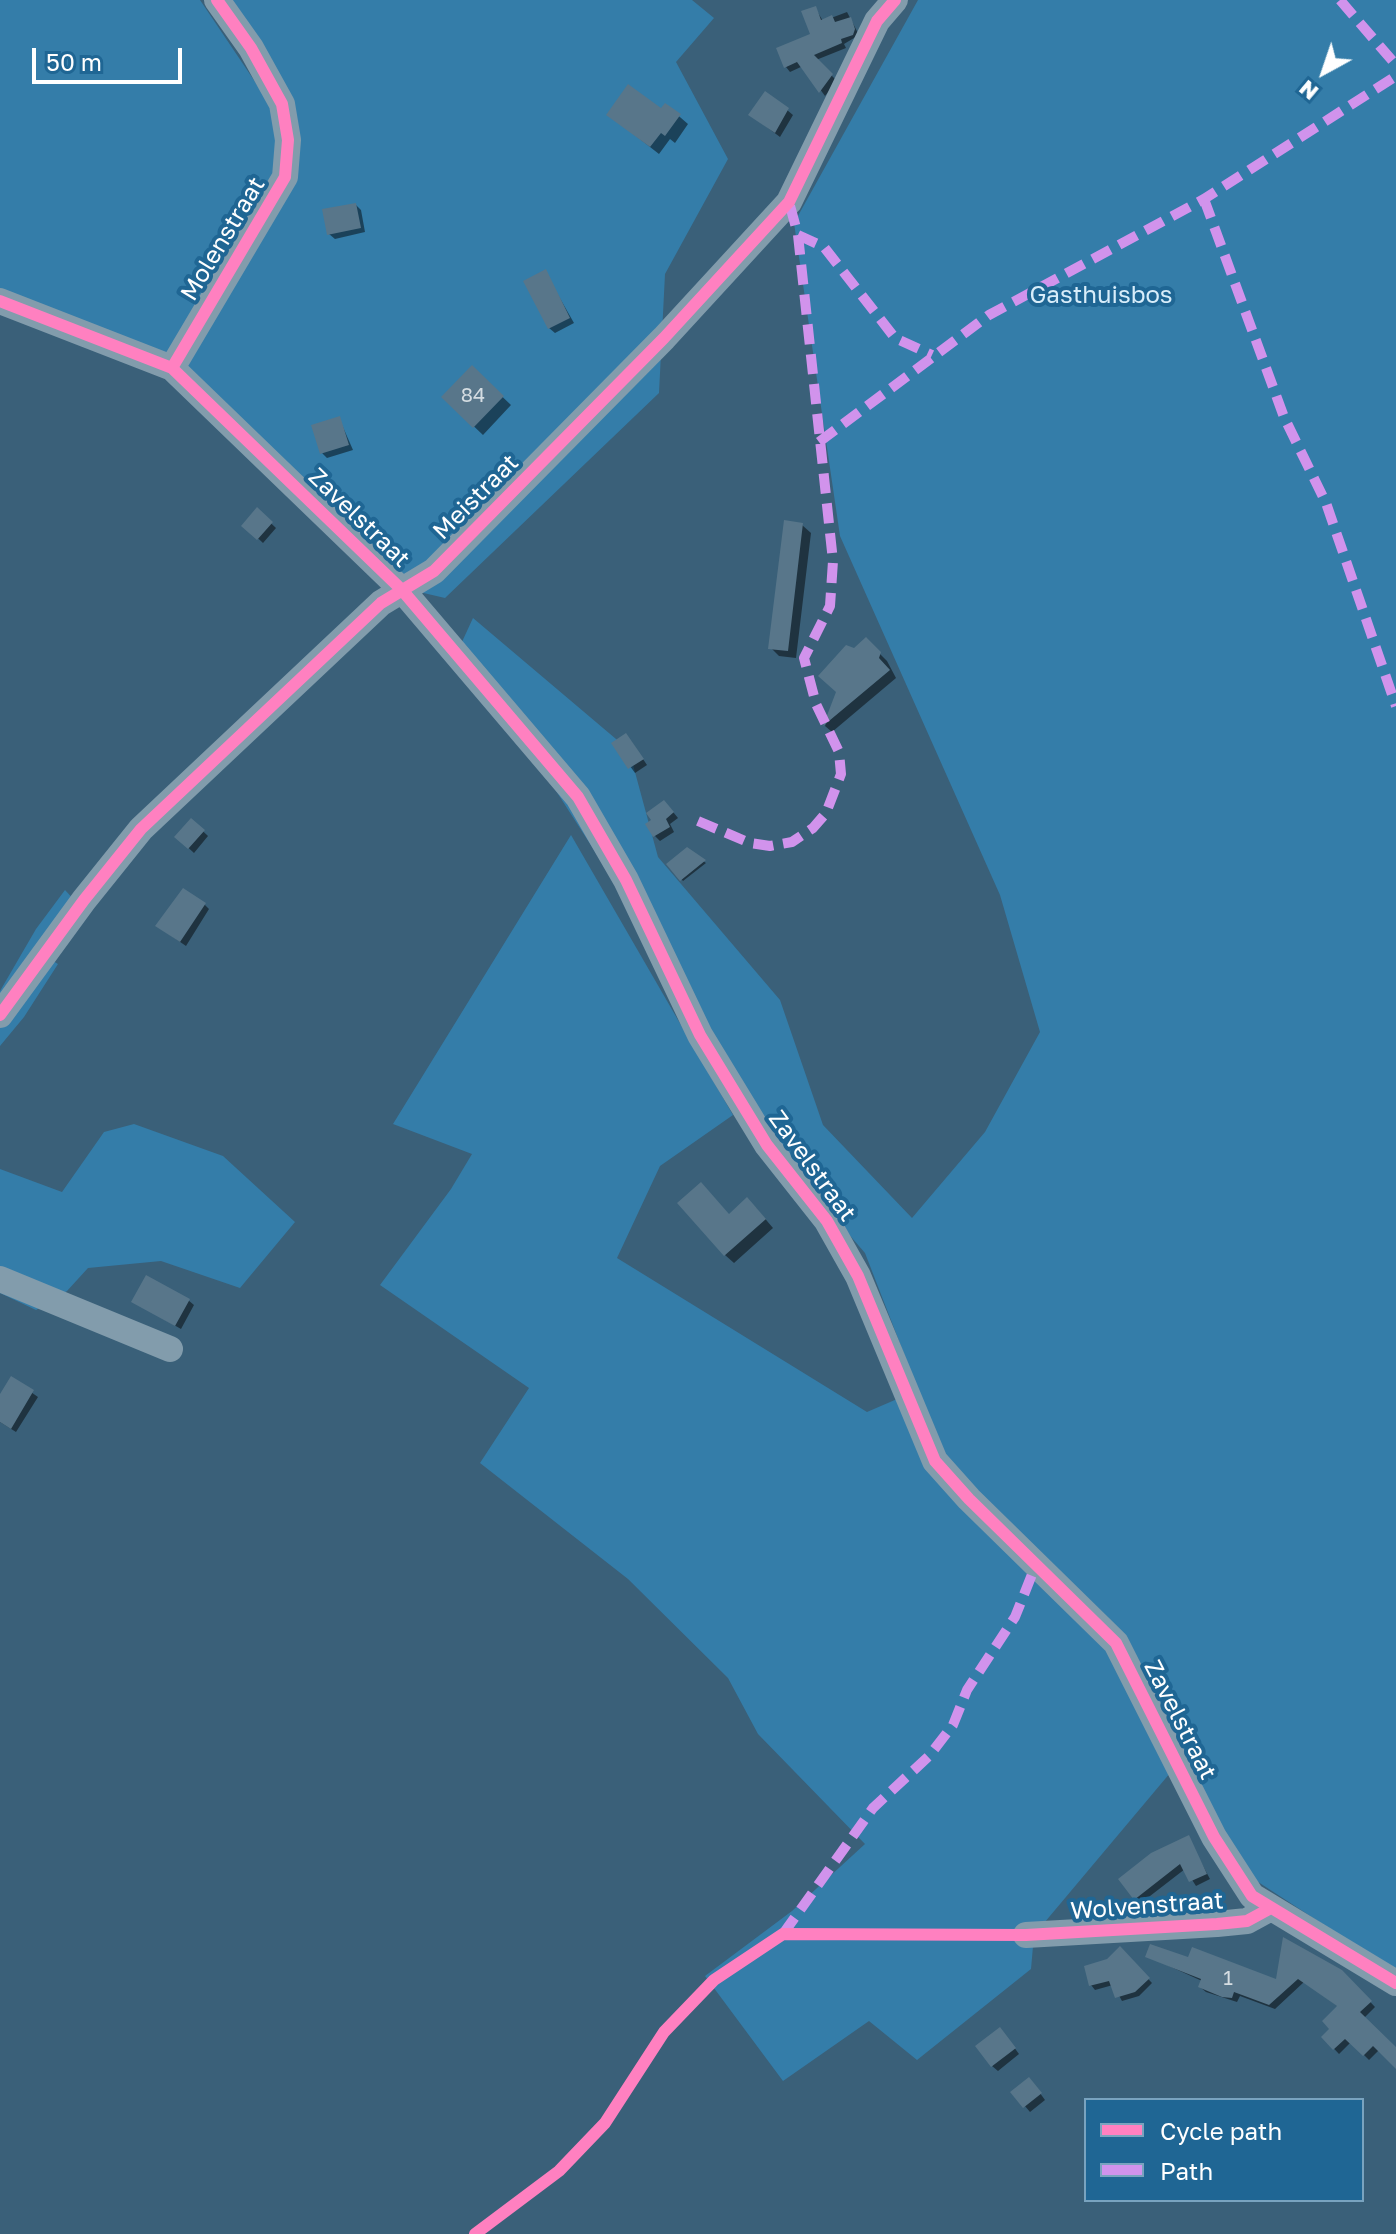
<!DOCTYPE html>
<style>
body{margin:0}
#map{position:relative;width:1396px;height:2234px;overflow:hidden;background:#3a6079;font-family:"Golos Text",sans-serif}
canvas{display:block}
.legend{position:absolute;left:1084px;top:2098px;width:280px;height:104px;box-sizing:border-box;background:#1f6694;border:2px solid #79a3bf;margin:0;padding:10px 14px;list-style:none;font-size:24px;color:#fff}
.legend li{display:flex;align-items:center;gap:16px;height:40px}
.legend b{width:40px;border:2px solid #79a3bf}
.north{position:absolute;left:1284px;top:32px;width:80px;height:80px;-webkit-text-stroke:6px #1f6694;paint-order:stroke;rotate:220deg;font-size:22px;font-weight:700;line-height:32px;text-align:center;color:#fff}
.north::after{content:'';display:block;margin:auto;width:28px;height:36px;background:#fff;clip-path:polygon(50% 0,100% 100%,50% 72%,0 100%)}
.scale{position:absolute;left:32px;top:48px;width:150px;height:36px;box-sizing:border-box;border:4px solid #fff;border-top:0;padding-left:10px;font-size:24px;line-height:28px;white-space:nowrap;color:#fff;-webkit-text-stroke:6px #1f6694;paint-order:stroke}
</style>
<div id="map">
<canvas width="1396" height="2234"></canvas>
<ul class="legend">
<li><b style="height:10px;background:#ff80c0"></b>Cycle path</li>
<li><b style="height:10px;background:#d193ec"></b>Path</li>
</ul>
<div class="north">N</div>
<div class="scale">50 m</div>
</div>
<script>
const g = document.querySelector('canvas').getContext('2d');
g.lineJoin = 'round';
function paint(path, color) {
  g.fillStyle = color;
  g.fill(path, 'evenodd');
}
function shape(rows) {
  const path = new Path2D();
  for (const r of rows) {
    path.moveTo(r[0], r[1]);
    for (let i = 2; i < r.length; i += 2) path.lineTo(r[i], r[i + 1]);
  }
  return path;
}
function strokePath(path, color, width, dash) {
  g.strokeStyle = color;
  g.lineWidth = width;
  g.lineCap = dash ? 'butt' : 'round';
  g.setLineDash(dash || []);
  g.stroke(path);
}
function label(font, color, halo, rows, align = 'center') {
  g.font = font + ' "Golos Text",sans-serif';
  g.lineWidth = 8;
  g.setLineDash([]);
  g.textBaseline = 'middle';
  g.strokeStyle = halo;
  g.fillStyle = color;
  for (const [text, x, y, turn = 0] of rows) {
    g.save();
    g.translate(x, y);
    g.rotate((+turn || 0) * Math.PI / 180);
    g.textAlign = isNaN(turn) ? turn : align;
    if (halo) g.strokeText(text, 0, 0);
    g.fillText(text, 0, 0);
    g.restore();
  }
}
paint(shape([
 [0,0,200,0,276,113,278,172,168,357,0,290],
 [224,0,692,0,714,18,676,62,728,159,665,274,659,393,445,598,415,591,182,364,295,128],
 [918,0,1396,0,1396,1972,1249,1876,1181,1760,1034,1935,1031,1969,917,2060,869,2021,783,2081,705,1976,792,1911,865,1844,758,1734,728,1678,628,1579,480,1463,529,1388,380,1285,451,1189,472,1154,393,1124,571,835,733,1115,660,1166,617,1258,867,1412,918,1390,865,1253,776,1150,594,850,488,685,455,657,473,618,629,750,658,857,780,1000,823,1125,912,1218,985,1132,1040,1032,1000,895,840,536,794,223],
 [65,890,78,904,40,953,58,964,24,1017,0,1046,0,991,36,929],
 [134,1124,223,1156,295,1222,240,1288,161,1261,88,1268,67,1291,36,1310,0,1293,0,1169,62,1192,104,1132]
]), '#347da9');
paint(shape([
 [815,8,823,21,847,12,859,35,844,44,846,48,816,60,837,81,825,96,803,66,790,72,786,67,812,35],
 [666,105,688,124,675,143,670,139,659,154,609,115,662,111],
 [787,110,793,115,780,137,756,119],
 [356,205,361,210,365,232,335,239,329,234],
 [545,272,574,323,555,333,549,328],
 [472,368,511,405,483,435,443,397],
 [339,418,353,450,327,458,322,453],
 [257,510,276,528,263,543,244,525],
 [802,525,811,533,796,658,779,656,771,648],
 [866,640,887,661,896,678,832,732,825,726,855,651],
 [631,741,647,765,635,773,614,744],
 [669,807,678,818,670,824,674,832,660,841,655,836],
 [191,820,208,836,194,853,182,842],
 [687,850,706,863,683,881,669,865],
 [204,904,209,909,186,946,157,926],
 [756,1208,773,1228,734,1263,725,1255,729,1216],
 [188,1300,194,1305,181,1329,134,1302],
 [12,1379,38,1397,16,1432,0,1422,0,1398],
 [1188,1838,1210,1879,1196,1886,1185,1869,1141,1903,1136,1898],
 [1285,1939,1341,1971,1375,2007,1364,2018,1396,2048,1396,2067,1379,2050,1369,2060,1351,2042,1339,2054,1323,2037,1332,2029,1339,2007,1304,1982,1275,2009,1240,1996,1237,2002,1206,1992,1200,1987,1202,1981,1147,1956,1189,1960,1277,1981],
 [1120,1949,1152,1983,1139,1996,1122,2001,1113,1985,1095,1990,1091,1985],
 [1005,2035,1019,2054,998,2071,992,2066],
 [1034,2085,1045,2100,1030,2112,1013,2092]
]), '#0007');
paint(shape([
 [816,6,821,20,832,15,835,22,851,17,855,29,853,35,841,39,842,43,814,55,833,74,819,93,797,62,784,68,776,48,810,34,801,11],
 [628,84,661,108,665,103,681,114,665,136,661,133,650,147,606,115],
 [765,91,789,108,775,133,748,115],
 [356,203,361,228,327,235,322,209],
 [546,269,570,318,548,329,523,281],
 [472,365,504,396,473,428,441,397],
 [340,416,349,445,320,454,311,425],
 [257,507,273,522,257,540,241,526],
 [784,520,803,523,788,651,768,649],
 [866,637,881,652,879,658,890,670,823,726,836,692,818,676,846,645,854,648],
 [626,733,644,759,628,769,611,743],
 [664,800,674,812,666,819,670,827,653,837,645,824,651,820,646,813],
 [191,818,205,830,188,849,174,837],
 [687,847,706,860,680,881,666,864],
 [183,888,206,903,180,942,155,926],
 [701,1182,729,1214,747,1197,766,1219,724,1256,677,1203],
 [146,1275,190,1299,175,1326,131,1302],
 [11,1376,34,1390,11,1429,0,1422,0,1394],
 [1189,1835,1207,1874,1189,1882,1180,1864,1134,1900,1118,1879,1151,1853],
 [1283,1937,1342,1970,1372,2001,1360,2012,1396,2047,1396,2069,1373,2046,1363,2056,1345,2039,1333,2050,1321,2037,1329,2029,1322,2021,1337,2006,1298,1979,1269,2005,1234,1992,1232,1998,1222,1997,1198,1987,1201,1979,1145,1957,1150,1944,1188,1957,1192,1947,1276,1979],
 [1120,1946,1150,1978,1135,1992,1115,1998,1109,1981,1089,1986,1084,1966,1107,1959],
 [1000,2027,1016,2048,991,2067,975,2046],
 [1029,2077,1042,2093,1023,2108,1010,2092]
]), '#58768a');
strokePath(shape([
 [0,301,172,368,402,590,578,797,626,880,700,1035,767,1145,827,1221,858,1276,935,1461,969,1499,1116,1643,1214,1837,1252,1896,1396,1983],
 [172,368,285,177,288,140,282,104,251,48,217,0],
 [0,1015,84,900,141,829,381,603,434,571,664,338,789,202,877,21,895,0],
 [0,1279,170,1349],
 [1026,1935,1217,1924,1247,1921,1269,1909]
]), '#829cac', 26);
strokePath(shape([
 [1340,0,1396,65],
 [1204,199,1284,417,1326,503,1396,706],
 [798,235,824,247,895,338,932,355],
 [819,442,989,315,1204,199,1396,76],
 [698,821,750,843,770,846,792,842,813,828,826,813,841,774,839,752,816,704,804,658,830,606,833,561,798,235,789,202],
 [783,1934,873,1808,929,1756,953,1725,967,1690,1015,1617,1037,1562]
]), '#d193ec', 10, [20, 10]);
strokePath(shape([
 [0,301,172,368,402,590,578,797,626,880,700,1035,767,1145,827,1221,858,1276,935,1461,969,1499,1116,1643,1214,1837,1252,1896,1396,1983],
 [172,368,285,177,288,140,282,104,251,48,217,0],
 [0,1015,84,900,141,829,381,603,434,571,664,338,789,202,877,21,895,0],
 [475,2234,559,2171,605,2123,664,2032,714,1980,783,1934,1026,1935,1217,1924,1247,1921,1269,1909]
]), '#ff80c0', 12);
label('20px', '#d5dde2', null, [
 ["84",473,396],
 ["1",1228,1979]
]);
label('24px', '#fff', '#1f6694', [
 ["Molenstraat",223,239,-59],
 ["Meistraat",476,497,-45],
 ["Zavelstraat",359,518,44],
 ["Zavelstraat",812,1166,54],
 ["Zavelstraat",1180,1720,63],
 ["Wolvenstraat",1147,1906,-4]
]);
label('24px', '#d8edfa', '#1f6694', [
 ["Gasthuisbos",1101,295]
]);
</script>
